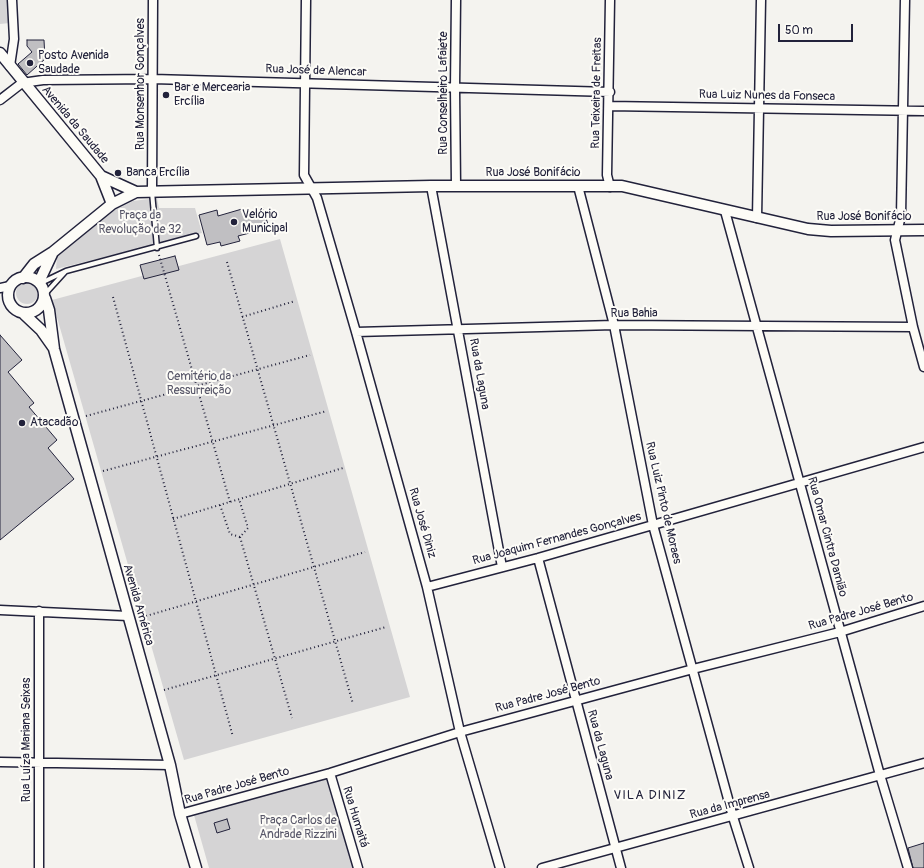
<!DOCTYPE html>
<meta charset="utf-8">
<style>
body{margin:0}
#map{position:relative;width:924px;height:868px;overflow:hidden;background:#f4f3ef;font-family:Pangolin,sans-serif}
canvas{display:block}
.scale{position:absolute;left:778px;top:24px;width:75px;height:18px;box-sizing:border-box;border:2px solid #22223b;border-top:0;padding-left:5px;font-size:12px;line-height:14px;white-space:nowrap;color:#22223b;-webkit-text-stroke:3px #fdfcf7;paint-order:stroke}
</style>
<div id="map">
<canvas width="924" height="868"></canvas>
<div class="scale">50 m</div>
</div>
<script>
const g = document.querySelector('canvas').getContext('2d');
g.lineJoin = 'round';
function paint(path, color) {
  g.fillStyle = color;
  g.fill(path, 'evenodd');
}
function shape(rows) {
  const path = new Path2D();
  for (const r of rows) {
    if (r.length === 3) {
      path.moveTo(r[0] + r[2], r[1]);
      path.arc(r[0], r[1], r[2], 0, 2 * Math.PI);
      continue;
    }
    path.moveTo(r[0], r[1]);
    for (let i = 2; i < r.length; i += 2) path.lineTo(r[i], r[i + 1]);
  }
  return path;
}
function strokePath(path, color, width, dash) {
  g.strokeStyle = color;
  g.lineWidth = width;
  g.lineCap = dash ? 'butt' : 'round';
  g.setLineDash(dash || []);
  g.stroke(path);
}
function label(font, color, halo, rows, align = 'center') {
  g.font = font + ' Pangolin,sans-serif';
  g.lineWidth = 4;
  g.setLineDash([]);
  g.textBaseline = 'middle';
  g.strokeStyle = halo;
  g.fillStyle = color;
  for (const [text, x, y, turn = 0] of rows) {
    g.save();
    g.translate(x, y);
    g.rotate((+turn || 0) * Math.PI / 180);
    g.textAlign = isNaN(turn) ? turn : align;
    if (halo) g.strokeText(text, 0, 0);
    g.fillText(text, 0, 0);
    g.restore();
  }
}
paint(shape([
 [0,0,9,0,10,23,0,24],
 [157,198,159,208,195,208,202,233,56,269,57,256,111,212,133,201],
 [280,239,410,697,184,760,52,300],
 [27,293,11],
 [327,779,353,868,209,868,194,815]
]), '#d5d4d5');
const building = shape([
 [27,40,44,40,45,59,27,75,18,64,32,52,27,46,27,40],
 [263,208,269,228,238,236,240,241,221,246,220,242,207,245,199,215,217,210,218,216,242,209,243,213,263,208],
 [175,256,179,270,144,279,140,265,175,256],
 [0,335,22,360,8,372,34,403,29,407,57,440,48,448,74,479,0,540,0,335],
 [227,819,230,829,217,833,214,823,227,819],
 [924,843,924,868,913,868,908,848,924,843]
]);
paint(building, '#c0bfc2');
strokePath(building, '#22223b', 1);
const service = shape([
 [152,192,157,248],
 [41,283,66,271,196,236],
 [45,294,65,272]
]);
const minor = shape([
 [306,0,304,175,317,198,356,332,427,587,460,732,500,868],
 [905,0,901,216,895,240,913,327,924,367],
 [10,66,14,39,12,0],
 [0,100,22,83,43,80,153,79,610,92],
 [609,106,924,111],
 [431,186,502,567],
 [456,186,455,88,456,0],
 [578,186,614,325,653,525,733,817,749,868],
 [610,187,607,175,610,0],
 [152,191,153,0],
 [725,211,880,775,908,868],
 [757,218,761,0],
 [0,288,10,286],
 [356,332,614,325,913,327],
 [538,558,621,868],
 [427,587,538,558,924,447],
 [0,610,128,616],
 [0,762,170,765],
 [330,773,358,868],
 [180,814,330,773,460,732,693,669,840,632,924,606],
 [39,868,39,611],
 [542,868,924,763]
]);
const tertiary = shape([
 [0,53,101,176,112,204],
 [101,176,136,192,431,186,622,186,808,229,831,231,924,230],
 [26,295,18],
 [23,278,34,264,53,252,112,204,136,192],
 [39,282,53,252],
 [45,298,49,310,54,349,170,765,180,814,196,868],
 [24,314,41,330,53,347]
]);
strokePath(service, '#22223b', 7);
strokePath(minor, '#22223b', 11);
strokePath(tertiary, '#22223b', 13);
strokePath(shape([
 [159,255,230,502],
 [227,262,353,704],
 [113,297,233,737],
 [242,317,295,301],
 [86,416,310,355],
 [103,471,327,411],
 [220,505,230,534,240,537,248,528,239,499],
 [173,519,343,468],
 [240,537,292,718],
 [146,616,365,552],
 [164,690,386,627]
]), '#22223b', 2, [1, 3]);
strokePath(service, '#fdfcf7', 4);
strokePath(minor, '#fdfcf7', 8);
strokePath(tertiary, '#fdfcf7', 10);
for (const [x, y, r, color] of [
 [30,63,4,"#22223b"],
 [166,95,4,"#22223b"],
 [118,173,4,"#22223b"],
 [234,222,4,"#22223b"],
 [22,423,4,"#22223b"]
]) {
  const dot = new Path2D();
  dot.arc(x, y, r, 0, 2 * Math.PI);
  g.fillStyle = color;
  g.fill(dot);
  strokePath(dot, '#fdfcf7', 1.5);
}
label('12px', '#22223b', '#fdfcf7', [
 ["Posto Avenida",38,56],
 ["Saudade",38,70],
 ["Bar e Mercearia",174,88],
 ["Ercília",174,102],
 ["Banca Ercília",126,173],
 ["Velório",242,215],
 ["Municipal",242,229],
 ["Atacadão",30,423]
], 'left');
label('12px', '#22223b', '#fdfcf7', [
 ["Rua José de Alencar",316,71,2],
 ["Rua Monsenhor Gonçalves",141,84,-90],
 ["Rua Conselheiro Lafaiete",444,93,-90],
 ["Rua Teixeira de Freitas",597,93,-89],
 ["Rua Luiz Nunes da Fonseca",767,96,1],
 ["Avenida da Saudade",75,125,50],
 ["Rua José Bonifácio",533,173],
 ["Rua José Bonifácio",864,217],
 ["Rua Bahia",634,314],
 ["Rua da Laguna",479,374,80],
 ["Rua Luiz Pinto de Moraes",663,503,77],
 ["Rua José Diniz",422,523,74],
 ["Rua Omar Cintra Damião",827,537,75],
 ["Rua Joaquim Fernandes Gonçalves",557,539,-15],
 ["Avenida América",138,605,74],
 ["Rua Padre José Bento",861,612,-16],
 ["Rua Padre José Bento",548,695,-15],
 ["Rua Luíza Mariana Seixas",27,740,-90],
 ["Rua da Laguna",600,745,75],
 ["Rua Padre José Bento",237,786,-16],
 ["Rua da Imprensa",730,805,-15],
 ["Rua Humaitá",355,817,73]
]);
label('12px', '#585769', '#fdfcf7', [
 ["Praça da",140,216],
 ["Revolução de 32",140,230],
 ["Cemitério da",199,377],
 ["Ressurreição",199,391],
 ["Praça Carlos de",298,821],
 ["Andrade Rizzini",298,835]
]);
g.letterSpacing = '1px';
label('13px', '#22223b', '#fdfcf7', [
 ["VILA DINIZ",650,796]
]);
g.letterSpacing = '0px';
</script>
